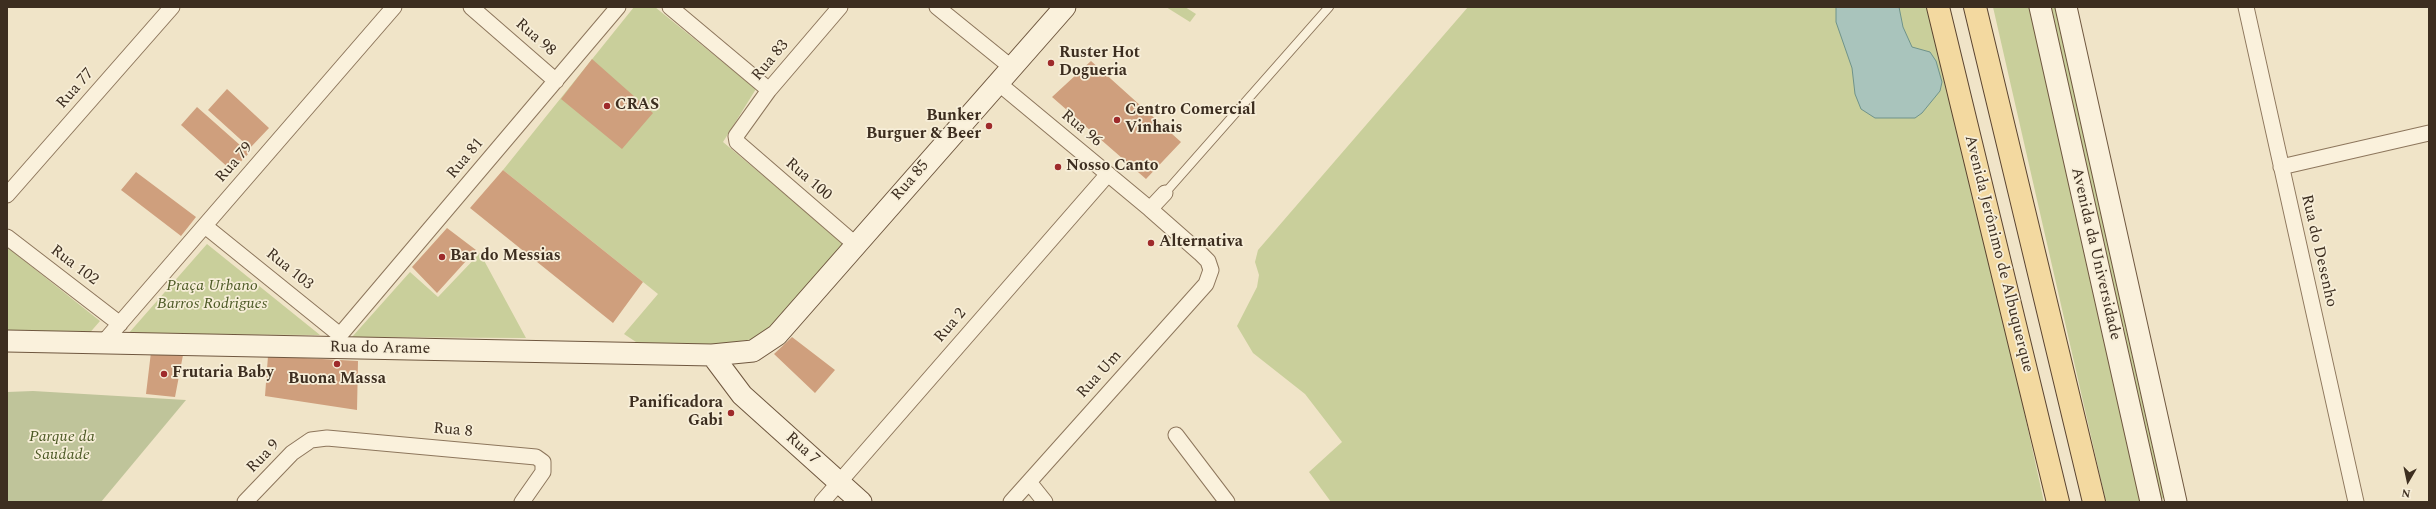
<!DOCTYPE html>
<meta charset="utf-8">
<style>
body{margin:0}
#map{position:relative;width:2436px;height:509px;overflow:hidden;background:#f0e4c8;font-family:Spectral,serif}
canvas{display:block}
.frame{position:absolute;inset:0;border:8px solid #3d2e20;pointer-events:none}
.north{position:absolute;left:2388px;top:461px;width:40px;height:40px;-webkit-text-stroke:3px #f7eed8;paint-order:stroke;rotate:189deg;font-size:11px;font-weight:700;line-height:16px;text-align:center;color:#3d2e20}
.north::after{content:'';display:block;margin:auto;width:14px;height:18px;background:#3d2e20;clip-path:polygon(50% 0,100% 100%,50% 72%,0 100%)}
</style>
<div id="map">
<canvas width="2436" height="509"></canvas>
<div class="frame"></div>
<div class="north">N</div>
</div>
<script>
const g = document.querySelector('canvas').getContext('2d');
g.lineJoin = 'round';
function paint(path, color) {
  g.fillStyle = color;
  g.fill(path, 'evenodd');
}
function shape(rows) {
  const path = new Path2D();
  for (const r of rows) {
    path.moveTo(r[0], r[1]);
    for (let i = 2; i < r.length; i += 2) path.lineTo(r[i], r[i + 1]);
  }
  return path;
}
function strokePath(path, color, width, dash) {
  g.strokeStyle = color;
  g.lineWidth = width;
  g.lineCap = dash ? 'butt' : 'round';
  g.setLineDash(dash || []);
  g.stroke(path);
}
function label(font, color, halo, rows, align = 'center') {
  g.font = font + ' Spectral,serif';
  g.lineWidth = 3.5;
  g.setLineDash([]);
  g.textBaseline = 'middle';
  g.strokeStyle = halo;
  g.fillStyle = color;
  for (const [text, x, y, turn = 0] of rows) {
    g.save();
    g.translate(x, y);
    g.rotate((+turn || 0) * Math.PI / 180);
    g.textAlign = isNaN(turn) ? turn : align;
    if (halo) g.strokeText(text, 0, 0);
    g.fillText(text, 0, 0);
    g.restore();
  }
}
paint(shape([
 [634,7,655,7,756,89,723,142,848,247,773,330,755,339,719,344,639,344,624,334,658,294,503,170],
 [1166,7,1185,7,1196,14,1190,22],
 [1468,7,1935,7,2044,502,1331,502,1309,472,1342,442,1305,394,1253,353,1237,326,1257,287,1259,275,1255,262,1258,250],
 [1993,7,2029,7,2140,502,2106,502],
 [2047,7,2056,7,2168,498,2157,499],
 [207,244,320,335,128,334],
 [7,247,100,321,87,336,7,332],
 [480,253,526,338,352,337,410,272,438,297]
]), '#c9cf9b');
paint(shape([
 [33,391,186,400,101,502,7,502,7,392]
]), '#bfc49a');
const water = shape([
 [1836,7,1899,7,1903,27,1912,47,1930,52,1936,61,1942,82,1940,91,1922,113,1915,118,1875,118,1861,109,1855,94,1852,68,1836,22,1836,7]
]);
paint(water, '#a9c4bc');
strokePath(water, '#6f938a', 1);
paint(shape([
 [592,59,653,113,622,149,561,99],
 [1091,61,1181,142,1146,179,1052,97],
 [227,89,269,128,250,148,208,110],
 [197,107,249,153,232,171,181,125],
 [503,170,643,282,613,323,470,208],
 [136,172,196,217,181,236,121,190],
 [447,228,476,250,437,293,412,267],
 [792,337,835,370,815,393,774,354],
 [151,352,183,355,175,397,146,394],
 [268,356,358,361,357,410,265,396]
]), '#cf9f7d');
const lane = shape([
 [1165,193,1329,7]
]);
const street = shape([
 [471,7,556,81],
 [670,7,769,90],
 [840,7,769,90,736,136,737,142,856,245],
 [937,7,1011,67],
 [2246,7,2356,502],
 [997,82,1150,209,1200,253,1208,261,1211,270,1206,284,1011,502],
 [2281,167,2429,133],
 [7,195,172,7],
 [1150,209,1165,193],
 [205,226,340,335,339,344],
 [7,237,120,324],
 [340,335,618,7],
 [103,343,394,7],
 [1176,435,1227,502],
 [1029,482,1045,502],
 [245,502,292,453,311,440,327,438,536,457,543,462,543,472,522,502],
 [822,502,1108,174]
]);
const secondary = shape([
 [2040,7,2151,502],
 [2066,7,2176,502],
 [7,341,712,355,753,351,777,335,1065,7],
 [712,355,742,395,861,502]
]);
const primary = shape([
 [1938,7,2058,502],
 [1975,7,2094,502]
]);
strokePath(lane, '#8d765c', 10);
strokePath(street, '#8d765c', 17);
strokePath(secondary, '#6f573f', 23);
strokePath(primary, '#5b4430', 24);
strokePath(lane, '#faf1dc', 8);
strokePath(street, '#faf1dc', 15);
strokePath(secondary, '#faf1dc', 21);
strokePath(primary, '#f3d9a0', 22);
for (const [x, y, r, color] of [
 [1051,63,4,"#9e2a2b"],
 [607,106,4,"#9e2a2b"],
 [1117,120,4,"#9e2a2b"],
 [989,126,4,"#9e2a2b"],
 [1058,167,4,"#9e2a2b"],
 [1151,243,4,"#9e2a2b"],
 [442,257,4,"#9e2a2b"],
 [337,364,4,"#9e2a2b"],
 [164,374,4,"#9e2a2b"],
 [731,413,4,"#9e2a2b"]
]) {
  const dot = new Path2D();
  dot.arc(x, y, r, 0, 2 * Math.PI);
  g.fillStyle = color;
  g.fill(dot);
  strokePath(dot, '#f7eed8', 1.5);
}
label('16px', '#3d2e20', '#f7eed8', [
 ["Rua 98",535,38,41],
 ["Rua 83",771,61,-50],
 ["Rua 77",76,89,-49],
 ["Rua 96",1081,129,40],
 ["Rua 81",466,159,-50],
 ["Rua 79",235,163,-49],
 ["Rua 100",808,180,41],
 ["Rua 85",911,181,-49],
 ["Rua do Desenho",2318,251,77],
 ["Avenida Jerônimo de Albuquerque",1998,254,76],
 ["Avenida da Universidade",2095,254,77],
 ["Rua 102",74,266,37],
 ["Rua 103",289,270,39],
 ["Rua 2",951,326,-49],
 ["Rua do Arame",380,349,1],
 ["Rua Um",1100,375,-48],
 ["Rua 8",453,431,5],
 ["Rua 7",802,449,42],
 ["Rua 9",264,457,-46]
]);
label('bold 16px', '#3d2e20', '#f7eed8', [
 ["Ruster Hot",1059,54],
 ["Dogueria",1059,72],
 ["CRAS",615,106],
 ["Centro Comercial",1125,111],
 ["Vinhais",1125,129],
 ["Bunker",981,117,"right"],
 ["Burguer & Beer",981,135,"right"],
 ["Nosso Canto",1066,167],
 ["Alternativa",1159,243],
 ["Bar do Messias",450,257],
 ["Frutaria Baby",172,374],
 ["Buona Massa",337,380,"center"],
 ["Panificadora",723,404,"right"],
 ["Gabi",723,422,"right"]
], 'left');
label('italic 16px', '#4d5a26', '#f7eed8', [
 ["Praça Urbano",212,287],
 ["Barros Rodrigues",212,305],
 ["Parque da",62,438],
 ["Saudade",62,456]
]);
</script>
